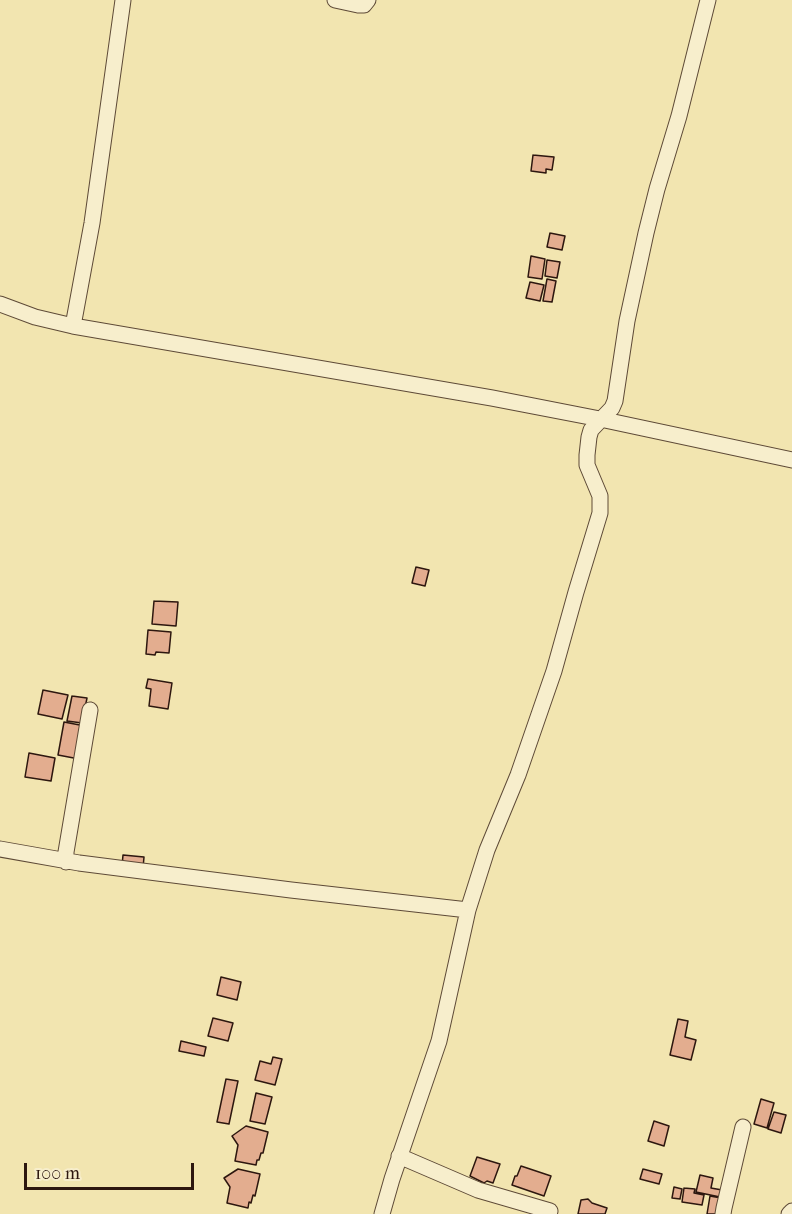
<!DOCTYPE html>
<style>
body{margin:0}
#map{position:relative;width:792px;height:1214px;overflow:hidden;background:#f2e5b0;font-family:"IM FELL French Canon",serif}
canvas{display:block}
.scale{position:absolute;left:24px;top:1163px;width:170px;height:27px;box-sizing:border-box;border:3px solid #2d170f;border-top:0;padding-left:8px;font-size:18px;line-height:21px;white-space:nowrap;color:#2d170f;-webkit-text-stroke:4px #f7eecc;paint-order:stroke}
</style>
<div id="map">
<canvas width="792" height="1214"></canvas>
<div class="scale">100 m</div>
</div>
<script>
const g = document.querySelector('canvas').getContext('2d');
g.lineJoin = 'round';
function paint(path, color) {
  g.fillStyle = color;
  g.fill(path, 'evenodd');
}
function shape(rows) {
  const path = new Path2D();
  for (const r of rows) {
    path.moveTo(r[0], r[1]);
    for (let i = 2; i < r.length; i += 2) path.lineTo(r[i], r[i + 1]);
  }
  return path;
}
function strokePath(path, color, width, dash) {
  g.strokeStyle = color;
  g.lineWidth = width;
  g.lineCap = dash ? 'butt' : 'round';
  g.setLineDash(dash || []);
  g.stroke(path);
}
const building = shape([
 [533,155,554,157,552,170,546,169,546,173,531,171,533,155],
 [550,233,565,236,562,250,547,247,550,233],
 [531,256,545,259,542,279,528,277,531,256],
 [547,260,560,262,557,278,545,276,547,260],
 [547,279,556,281,552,302,543,301,547,279],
 [530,282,544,285,540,301,526,298,530,282],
 [416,567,429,570,425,586,412,583,416,567],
 [154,601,178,602,176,626,152,624,154,601],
 [148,630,171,632,169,653,156,652,155,655,146,654,148,630],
 [148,679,172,683,168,709,149,706,151,689,146,688,148,679],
 [43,690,68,695,62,719,38,714,43,690],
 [72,696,87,698,82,723,67,721,72,696],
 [64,722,85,726,79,759,58,755,64,722],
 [29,753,55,758,51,781,25,777,29,753],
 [123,855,144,857,143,868,122,866,123,855],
 [221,977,241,982,237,1000,217,995,221,977],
 [213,1018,233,1023,228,1041,208,1036,213,1018],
 [678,1019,688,1021,685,1037,696,1040,691,1060,670,1055,678,1019],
 [181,1041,206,1047,204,1056,179,1051,181,1041],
 [273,1057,282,1059,275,1085,255,1080,260,1061,271,1064,273,1057],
 [226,1079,238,1081,229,1124,217,1122,226,1079],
 [256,1093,272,1097,265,1124,250,1121,256,1093],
 [761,1099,774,1103,767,1128,754,1124,761,1099],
 [774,1112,786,1115,781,1133,768,1129,774,1112],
 [654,1121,669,1126,664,1146,648,1141,654,1121],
 [246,1126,268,1132,263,1153,261,1153,259,1160,257,1160,256,1165,235,1161,238,1145,232,1136,246,1126],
 [477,1157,500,1164,493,1183,487,1181,484,1183,470,1176,477,1157],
 [521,1166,551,1176,544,1196,512,1185,515,1176,517,1176,521,1166],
 [238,1169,260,1174,255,1196,253,1195,251,1203,249,1202,248,1208,227,1203,230,1187,224,1178,238,1169],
 [643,1169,662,1174,659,1184,640,1179,643,1169],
 [700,1175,713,1178,711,1188,722,1190,720,1197,696,1192,700,1175],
 [674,1187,682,1189,680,1199,672,1198,674,1187],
 [684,1188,695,1189,694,1193,704,1195,702,1205,682,1202,684,1188],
 [710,1196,721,1198,718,1214,707,1214,710,1196],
 [588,1199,592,1203,607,1208,605,1214,578,1214,581,1200,588,1199]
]);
paint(building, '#e3ad8f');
strokePath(building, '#2d170f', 1.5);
const minor = shape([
 [335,0,358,5,364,5,368,0],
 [0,304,35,317,73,326,492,398,600,419,792,460],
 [73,326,92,223,123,0],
 [0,849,79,863,291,890,468,910],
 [66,862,66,852,90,710],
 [399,1156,478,1190,550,1211],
 [382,1214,392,1179,439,1041,468,910,487,850,518,775,554,671,576,592,600,513,600,496,587,465,587,455,589,437,591,430,612,408,615,401,627,321,646,233,657,189,679,116,708,0],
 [723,1214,724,1208,743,1127],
 [789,1214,792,1211]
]);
strokePath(minor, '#5e4a37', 17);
strokePath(minor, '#f7eecc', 15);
</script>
